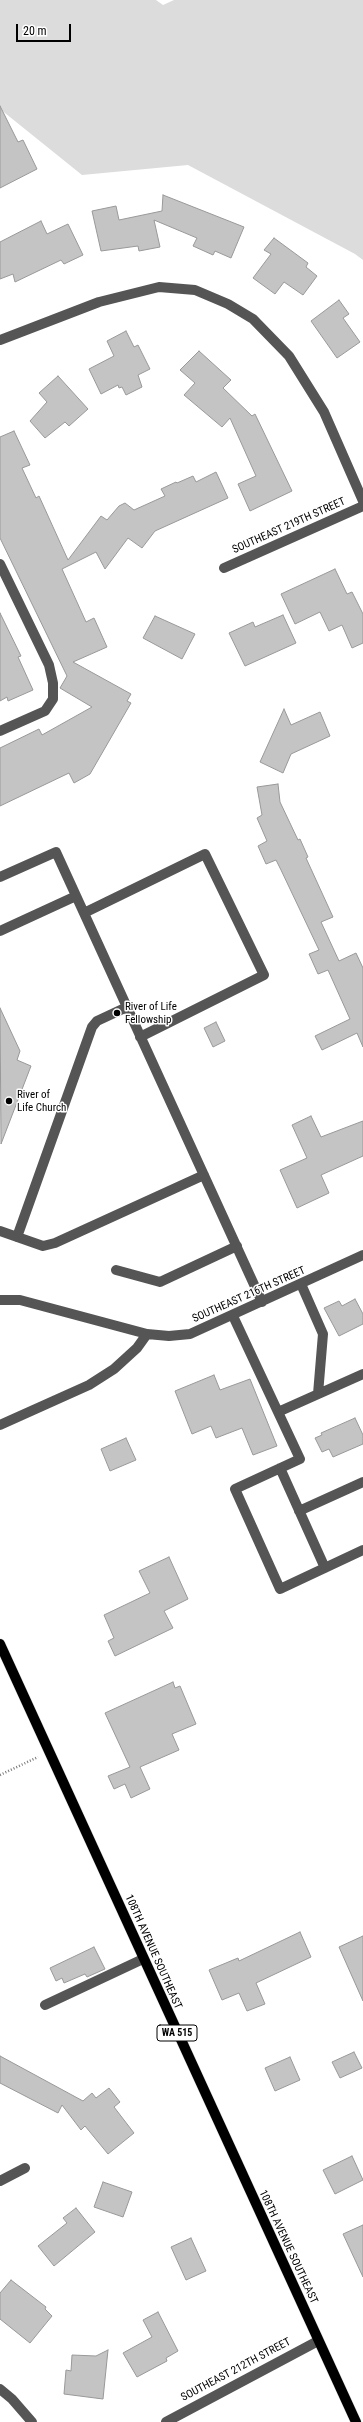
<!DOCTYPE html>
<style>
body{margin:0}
#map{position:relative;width:363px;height:2422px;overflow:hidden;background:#fff;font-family:"Roboto Condensed",sans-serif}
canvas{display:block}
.scale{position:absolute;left:16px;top:24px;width:55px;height:18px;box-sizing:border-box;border:2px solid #000;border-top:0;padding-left:5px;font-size:12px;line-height:14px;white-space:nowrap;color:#000;-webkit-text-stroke:3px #fff;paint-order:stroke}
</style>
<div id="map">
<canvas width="363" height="2422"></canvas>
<div class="scale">20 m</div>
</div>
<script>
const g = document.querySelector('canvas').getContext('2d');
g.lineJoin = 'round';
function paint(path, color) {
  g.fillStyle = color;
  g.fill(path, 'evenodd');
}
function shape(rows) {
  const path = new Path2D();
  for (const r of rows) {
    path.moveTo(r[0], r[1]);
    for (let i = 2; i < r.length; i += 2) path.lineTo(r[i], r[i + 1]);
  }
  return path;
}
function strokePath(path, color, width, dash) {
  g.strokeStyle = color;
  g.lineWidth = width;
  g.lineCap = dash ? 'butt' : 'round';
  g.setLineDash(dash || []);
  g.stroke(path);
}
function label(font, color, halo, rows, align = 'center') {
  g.font = font + ' "Roboto Condensed",sans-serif';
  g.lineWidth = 3;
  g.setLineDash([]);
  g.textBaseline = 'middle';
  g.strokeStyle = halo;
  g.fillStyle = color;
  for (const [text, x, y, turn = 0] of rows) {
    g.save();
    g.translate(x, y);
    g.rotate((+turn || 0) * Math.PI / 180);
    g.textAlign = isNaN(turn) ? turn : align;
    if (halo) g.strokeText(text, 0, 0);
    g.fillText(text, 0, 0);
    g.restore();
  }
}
paint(shape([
 [0,0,156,0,163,5,174,0,363,0,363,260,355,254,188,165,82,175,0,109]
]), '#dcdcdc');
const building = shape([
 [0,106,18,142,23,140,37,169,0,188,0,106],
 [163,195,244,227,231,258,215,251,213,255,193,246,197,238,154,220,160,247,139,251,138,246,101,251,92,211,116,206,119,220,162,211,163,195],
 [41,221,47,234,68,224,83,255,64,264,61,260,15,282,13,274,0,279,0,242,41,221],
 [274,238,308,263,306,267,317,276,303,295,284,282,275,294,253,278,271,254,264,250,274,238],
 [339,300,349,314,343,318,360,342,337,358,311,321,339,300],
 [126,331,134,347,138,345,150,369,138,375,142,387,126,395,122,387,119,388,118,385,101,394,89,369,114,356,107,341,126,331],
 [199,351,231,380,223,388,252,416,255,414,292,491,250,511,238,484,256,476,230,418,222,427,184,395,195,383,180,370,199,351],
 [58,376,88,409,69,426,65,422,45,438,30,421,47,402,39,393,58,376],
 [14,431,30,465,22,468,36,498,39,496,68,560,101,516,107,520,119,506,125,503,134,510,165,496,161,489,176,482,177,483,193,476,196,482,216,472,228,498,155,531,142,548,128,538,105,569,96,552,62,569,86,622,94,618,107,647,73,662,131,694,127,701,131,703,90,774,74,783,69,773,0,806,0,748,39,729,42,735,92,707,60,688,67,676,0,538,0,437,14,431],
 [335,569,347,594,352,592,363,614,363,643,352,648,342,625,329,631,320,612,295,624,281,594,335,569],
 [0,613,21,656,18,657,33,690,8,701,7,697,0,701,0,613],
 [283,615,296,643,245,666,229,633,253,622,255,627,283,615],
 [155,616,195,634,182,659,143,638,155,616],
 [284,709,291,725,320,712,330,736,291,754,283,773,260,762,284,709],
 [278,784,280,802,298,840,300,839,308,857,306,858,333,917,321,922,339,961,356,953,363,968,363,1047,357,1033,322,1050,315,1036,350,1019,328,970,318,974,309,954,319,950,281,870,276,860,266,864,258,846,267,841,257,818,262,815,257,787,278,784],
 [0,1008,20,1051,17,1060,31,1066,1,1144,0,1008],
 [216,1022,225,1041,213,1047,204,1028,216,1022],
 [311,1116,321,1137,363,1121,363,1156,321,1175,329,1193,297,1208,280,1170,307,1158,292,1125,311,1116],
 [355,1299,363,1314,363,1324,339,1336,324,1308,339,1301,342,1306,355,1299],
 [214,1375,220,1390,250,1379,277,1446,253,1455,242,1428,216,1438,211,1426,192,1434,175,1391,214,1375],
 [355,1418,363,1435,363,1444,333,1457,329,1449,322,1452,315,1438,322,1435,321,1433,355,1418],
 [126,1438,136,1460,110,1471,101,1449,126,1438],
 [169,1557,188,1599,164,1611,173,1628,115,1656,108,1641,114,1638,104,1615,150,1593,139,1571,169,1557],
 [173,1682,175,1688,180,1686,196,1724,172,1734,179,1750,140,1767,150,1789,131,1798,125,1784,114,1789,108,1776,130,1767,105,1713,173,1682],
 [300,1932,311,1957,256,1983,265,2004,247,2011,239,1993,222,2000,209,1970,238,1958,239,1961,300,1932],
 [363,1936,363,2001,339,1947,363,1936],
 [94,1947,105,1969,87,1977,85,1974,64,1983,62,1978,56,1981,50,1968,94,1947],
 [354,2052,362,2068,340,2078,332,2062,354,2052],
 [0,2056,83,2101,92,2093,96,2098,109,2088,120,2102,114,2107,134,2133,108,2154,85,2126,81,2130,62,2105,58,2113,0,2083,0,2056],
 [290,2057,300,2080,275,2091,265,2068,290,2057],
 [352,2156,363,2180,335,2194,323,2170,352,2156],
 [103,2182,132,2192,123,2217,94,2207,103,2182],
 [76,2208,95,2232,54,2266,38,2246,67,2223,63,2218,76,2208],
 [363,2225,363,2277,343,2234,363,2225],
 [191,2238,206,2271,186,2280,171,2247,191,2238],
 [11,2280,46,2307,45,2309,52,2316,30,2343,0,2319,0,2293,11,2280],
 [158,2312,178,2351,166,2358,167,2361,137,2377,123,2353,152,2337,143,2320,158,2312],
 [108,2350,103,2399,64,2394,66,2370,71,2371,72,2355,96,2356,108,2350]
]);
paint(building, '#c4c4c4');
strokePath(building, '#999', 1);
const major = shape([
 [0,1644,356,2422]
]);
strokePath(major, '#dbdbdb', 11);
strokePath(shape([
 [0,1775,38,1757]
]), '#777', 2.5, [1, 2]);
strokePath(shape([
 [0,340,99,302,159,287,195,290,228,304,253,319,289,356,324,412,363,501],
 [0,564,49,665,53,683,53,699,45,711,0,731],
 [224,568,363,506],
 [0,877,56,852,262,1302],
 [84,913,205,854,264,975,140,1037],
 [0,931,76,896],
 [0,1231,43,1246,55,1243,204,1175],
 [17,1237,92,1027,97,1021,127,1007],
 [116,1270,160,1282,237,1246],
 [301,1284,323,1334,318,1394],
 [0,1300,20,1300,147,1334,169,1336,190,1334,363,1255],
 [233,1316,300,1459,235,1489,280,1589,363,1550],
 [278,1412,363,1374],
 [0,1425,89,1385,114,1369,137,1348,147,1334],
 [280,1468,325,1568],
 [299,1511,363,1482],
 [45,2005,143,1959],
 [0,2181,25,2168],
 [0,2389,12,2399,32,2422],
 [166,2422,318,2341]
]), '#555', 10);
strokePath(major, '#000', 10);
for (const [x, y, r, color] of [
 [117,1013,4,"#000"],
 [9,1101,4,"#000"]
]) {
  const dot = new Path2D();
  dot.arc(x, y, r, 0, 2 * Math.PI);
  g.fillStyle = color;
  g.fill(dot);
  strokePath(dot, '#fff', 1.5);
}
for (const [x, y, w] of [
 [177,2033,40]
]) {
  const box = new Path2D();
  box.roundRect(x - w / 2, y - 8, w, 16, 3);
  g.fillStyle = '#fff';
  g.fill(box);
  strokePath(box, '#000', 1);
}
label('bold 10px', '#000', null, [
 ["WA 515",177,2033]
]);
label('11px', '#000', '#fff', [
 ["SOUTHEAST 219TH STREET",289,526,-24],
 ["SOUTHEAST 216TH STREET",249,1295,-24],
 ["108TH AVENUE SOUTHEAST",153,1952,66],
 ["108TH AVENUE SOUTHEAST",288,2247,65],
 ["SOUTHEAST 212TH STREET",236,2370,-28]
]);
label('11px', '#000', '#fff', [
 ["River of Life",125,1007],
 ["Fellowship",125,1020],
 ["River of",17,1095],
 ["Life Church",17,1108]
], 'left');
</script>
